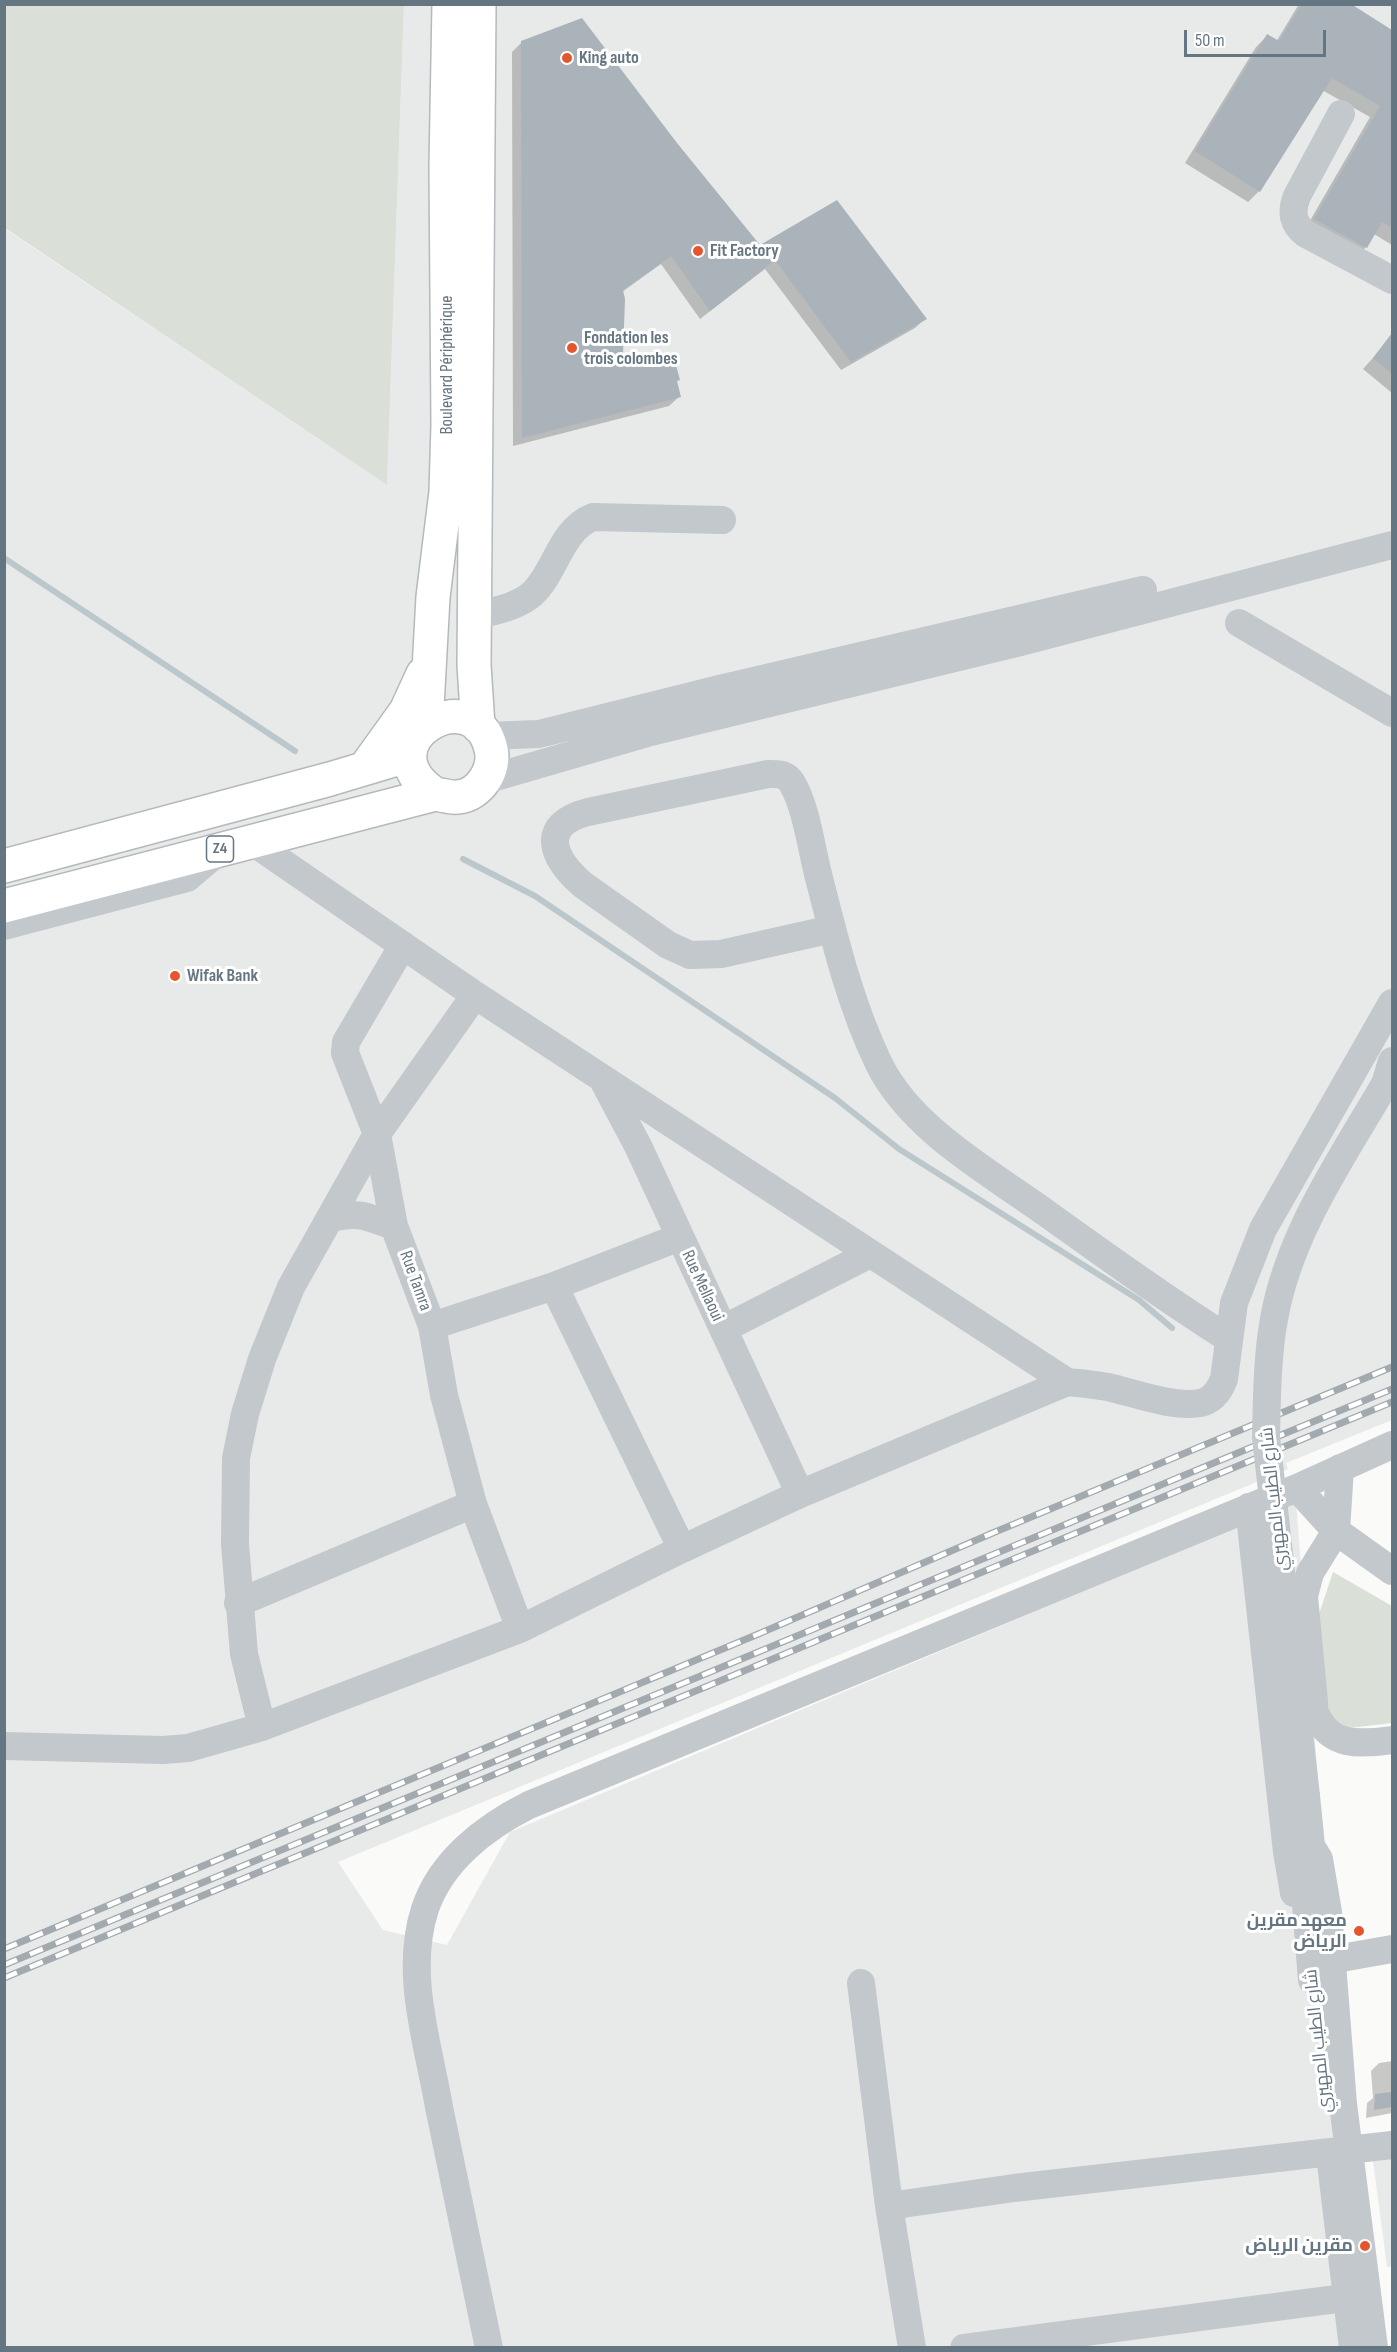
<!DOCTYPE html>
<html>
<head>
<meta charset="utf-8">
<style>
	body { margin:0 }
	#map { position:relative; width:1397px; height:2352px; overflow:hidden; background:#fafaf8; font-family:"Sofia Sans Condensed",sans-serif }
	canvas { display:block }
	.frame { position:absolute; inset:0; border:6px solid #657683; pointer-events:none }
	.scale { position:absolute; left:1184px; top:30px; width:142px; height:27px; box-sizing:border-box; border:3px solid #657683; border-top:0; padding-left:8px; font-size:18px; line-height:21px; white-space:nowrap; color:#657683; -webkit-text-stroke:4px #fff; paint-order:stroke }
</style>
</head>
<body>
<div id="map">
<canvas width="1397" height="2352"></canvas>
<div class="frame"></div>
<div class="scale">50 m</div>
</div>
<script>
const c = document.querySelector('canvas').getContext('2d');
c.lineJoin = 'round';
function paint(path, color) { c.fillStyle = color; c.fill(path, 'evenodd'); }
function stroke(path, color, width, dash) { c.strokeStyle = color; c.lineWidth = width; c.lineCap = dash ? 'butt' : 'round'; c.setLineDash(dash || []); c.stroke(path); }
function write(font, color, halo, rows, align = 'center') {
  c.font = font + ' "Sofia Sans Condensed",Cairo,sans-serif'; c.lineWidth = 6; c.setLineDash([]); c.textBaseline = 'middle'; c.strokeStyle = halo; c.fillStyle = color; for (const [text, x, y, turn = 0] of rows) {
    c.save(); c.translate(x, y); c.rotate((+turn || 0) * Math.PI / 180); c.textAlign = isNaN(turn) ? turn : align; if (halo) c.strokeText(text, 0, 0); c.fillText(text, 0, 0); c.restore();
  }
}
paint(new Path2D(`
	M404,5H1392V1420L1286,1463L1288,1469L338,1862L383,1930L447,1945L510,1832L1296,1502L1363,2347H5L4,228L387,485Z
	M1392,2158V2266L1387,2267L1373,2161Z`), '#e8e9e9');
paint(new Path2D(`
	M4,5H404L387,485L5,228Z
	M1333,1572L1392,1606V1723L1332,1730L1316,1623Z`), '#dadfd7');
paint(new Path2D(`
	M1299,4H1347L1392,32V245L1374,234L1366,247L1355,258L1304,231L1370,117L1322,90L1259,191L1248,202L1185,163L1256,47L1267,36L1276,42Z
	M522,42L676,144L760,247L925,319L915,328L841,370L765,269L700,319L661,264L622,292L621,355L678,380L675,383L679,397L669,406L513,446L512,52Z
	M1388,341L1392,344V393L1363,369Z
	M1392,2061V2113L1366,2118L1367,2103L1373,2098L1371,2071L1379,2063Z`), '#0003');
stroke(new Path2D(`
	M4,558L295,751
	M463,859L535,896L835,1098L899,1149L1139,1300L1172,1328`), '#bbc7cb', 6);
paint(new Path2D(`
	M1302,4H1351L1392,30V228L1382,222L1367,248L1314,219L1380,106L1332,78L1260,192L1195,151L1267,34L1279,41Z
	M582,18L677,143L760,245L837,200L927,319L851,362L775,260L710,311L671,256L623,290L625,299L623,354L670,353L674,358L680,380L677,381L681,397L522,438L521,41Z
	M1392,333V374L1373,358Z
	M1392,2092V2107L1374,2110L1375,2094Z`), '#aab3b9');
const highway = new Path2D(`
	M426,725L433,597L446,492L448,425L446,167L449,4
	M478,726L474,665L479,4
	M365,768L406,711L423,674
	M4,866L330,779L410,755
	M4,906L435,794C443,795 451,798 458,797C480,795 496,769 491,749C474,675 360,744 435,794`);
stroke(highway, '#b4b9bd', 36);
stroke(new Path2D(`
	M1341,114L1297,196C1291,211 1292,224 1306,234L1392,280
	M475,616C492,611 518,607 532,594C556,572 560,530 593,517L722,520
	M1239,623L1392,713
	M487,736L539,734L719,689L1143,590
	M485,780L647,733L1021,642L1392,545
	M251,841L475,995L1067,1382
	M4,926L187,878L220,850
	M832,929L721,954L690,955L668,945L583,885C553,859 537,825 588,812L768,774C778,774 786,773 792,783C806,807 811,846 818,874C834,937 850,1004 879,1064C911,1129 989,1172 1046,1213C1106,1256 1166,1299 1229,1339
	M403,945L346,1042L345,1053L377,1134L394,1226L432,1326L444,1395L473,1504L520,1629
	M603,1080L638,1146L800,1494
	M1385,1084L1392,1061
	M331,1218C360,1211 367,1217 394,1226
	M554,1286L682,1549
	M432,1326L554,1286L680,1237
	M723,1329L870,1254
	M1340,1468L1336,1531L1310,1573L1304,1596L1315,1712C1329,1748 1360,1744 1392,1740
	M1297,1488L1336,1531L1392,1571
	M1249,1507L1287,1852L1294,1893
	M238,1603L473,1504
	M262,1727L244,1654L235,1544L236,1458L245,1414L262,1359L291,1287L377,1134L475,995
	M4,1746L163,1750L188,1748L262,1727L520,1629L682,1549L800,1494L1067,1382C1081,1383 1095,1385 1108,1387C1134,1393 1179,1410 1204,1402C1215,1398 1220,1389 1224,1379L1234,1303L1263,1229L1392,1003
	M1306,1796L1311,1846L1319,1859L1328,1912L1343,2104L1374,2348
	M1303,1867L1312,1980
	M1330,1960L1392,1949
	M861,1983L889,2206L912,2348
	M1331,2163L1353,2348
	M889,2206L1014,2188L1392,2145
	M489,2348C472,2267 455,2187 439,2107C428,2043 404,1973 425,1909C441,1861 485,1827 529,1805L1297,1488L1392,1445
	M964,2348L1367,2295`), '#c3c8cc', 28);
stroke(highway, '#fff', 33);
const rail = new Path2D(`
	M4,1949L756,1635L995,1532L1392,1367
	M4,1965L1392,1389
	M4,1978L1392,1402`);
stroke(rail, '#a2aab0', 7);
stroke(rail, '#fff', 4.5, [14]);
stroke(new Path2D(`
	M1306,1796L1266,1437C1267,1398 1267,1358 1274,1319C1289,1233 1342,1158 1385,1084`), '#c3c8cc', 28);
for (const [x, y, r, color] of [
	[567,58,6,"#e4572e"],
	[698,251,6,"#e4572e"],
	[572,348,6,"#e4572e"],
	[175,976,6,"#e4572e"],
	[1359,1931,6,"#e4572e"],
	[1365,2246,6,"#e4572e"]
]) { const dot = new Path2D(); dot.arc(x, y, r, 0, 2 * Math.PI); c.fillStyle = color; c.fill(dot); stroke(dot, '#fff', 2); }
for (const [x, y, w] of [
	[220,849,27]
]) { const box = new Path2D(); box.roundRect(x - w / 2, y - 13, w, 26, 4.5); c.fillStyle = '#fff'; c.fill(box); stroke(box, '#657683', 1.5); }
write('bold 16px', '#657683', null, [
	["Z4",220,849]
]);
write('bold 18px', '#657683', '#fff', [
	["King auto",579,58],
	["Fit Factory",710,251],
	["Fondation les",584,338],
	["trois colombes",584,359],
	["Wifak Bank",187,976],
	["معهد مقرين",1347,1921,"right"],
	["الرياض",1347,1942,"right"],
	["مقرين الرياض",1353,2246,"right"]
], 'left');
write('18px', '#657683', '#fff', [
	["Boulevard Périphérique",447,365,-90],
	["Rue Tamra",415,1281,70],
	["Rue Mellaoui",702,1286,65],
	["شارع الطيب المهيري",1275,1499,-96],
	["شارع الطيب المهيري",1319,2041,-96]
]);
</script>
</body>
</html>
